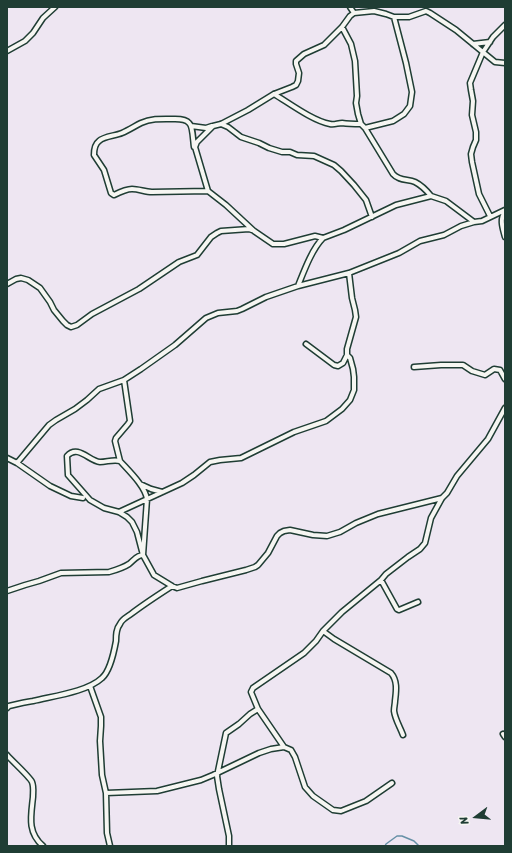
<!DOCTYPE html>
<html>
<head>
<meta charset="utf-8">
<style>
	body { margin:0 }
	#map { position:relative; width:512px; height:853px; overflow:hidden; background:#eee6f2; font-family:Sriracha,sans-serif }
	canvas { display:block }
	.frame { position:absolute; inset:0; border:8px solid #1f3d34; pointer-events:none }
	.north { position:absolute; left:456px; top:797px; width:40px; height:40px; -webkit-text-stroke:3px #f6f6f2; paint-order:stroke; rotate:254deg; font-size:11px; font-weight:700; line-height:16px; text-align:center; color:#1f3d34 }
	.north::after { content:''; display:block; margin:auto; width:14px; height:18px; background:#1f3d34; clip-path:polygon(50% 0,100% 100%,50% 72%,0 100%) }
</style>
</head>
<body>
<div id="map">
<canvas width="512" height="853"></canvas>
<div class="frame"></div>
<div class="north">N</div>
</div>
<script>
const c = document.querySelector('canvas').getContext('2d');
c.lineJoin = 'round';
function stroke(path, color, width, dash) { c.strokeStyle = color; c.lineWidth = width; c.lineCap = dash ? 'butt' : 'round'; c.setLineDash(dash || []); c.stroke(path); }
stroke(new Path2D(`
	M385,846L386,844L397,836H402L414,841L419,846`), '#6690a6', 1.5);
const street = new Path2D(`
	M350,7L354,13
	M342,27L351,44L355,61L357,96L356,103L358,114L361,124
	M473,44L490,42
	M7,51L25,41L33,33L43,18L55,7
	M505,63L495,62L456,30L430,13L426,11L409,17H394L386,14L374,11L354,13L350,16L342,27L324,45L304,54L296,61V64L299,73L298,81L296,85L292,87L274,94L248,110L221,124L213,126L197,142L195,147L208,191L226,205L254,231L273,244H284L315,236L323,238L344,230L396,205L431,196L446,201L474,222L482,221L505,210
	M274,94C289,103 313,121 330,124C334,125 338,123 342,123C349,124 354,124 361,124L365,128L393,174C399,181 408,179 415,182C421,185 427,191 431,196
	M221,124L228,127L241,137L259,143L269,148L282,152H290L297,155L314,156L334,165L341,171L354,185L366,200L372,217
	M191,126L206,128L212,126
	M365,128L393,121L404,114L410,106L412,92L406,63L394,17
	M194,147C193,141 193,126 189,123C186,119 179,119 175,119C163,119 152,118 141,123C135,126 129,130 122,133C115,136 104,136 99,141C95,144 94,150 94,155L104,170L111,193L114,195C120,192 126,189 132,189C139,189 145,192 152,192L208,191
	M505,212C499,219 503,229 505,237
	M490,216L479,194L472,162L471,154L473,147L476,140V132L472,115L473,101L471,90L470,83L483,52L493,37L505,25
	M7,284L16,279L21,278L28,280L40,288L50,302L54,310L63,321L67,325L71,327L77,325L92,314L139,289L179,262L197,255L211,237L217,233L221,231L249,229L252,230
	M298,286L349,273L399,253L420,241L444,235L461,226L474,222
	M306,344L334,365L338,366L343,363L347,355V349L356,317L355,310L352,298L349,273
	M414,367L441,365H463L472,371L485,375L494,369L500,370L505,379
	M7,458L17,463L50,486L71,496L83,498
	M120,461L115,441L116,438L128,424L130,421L124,380
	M17,463L49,425L56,420L75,409L87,400L99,389L124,380L141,369L175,345L206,318L218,313L237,311L242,309L266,297L298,286C304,271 312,249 323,238
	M140,484L151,489L162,492
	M119,512L182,483L194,475L210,462L220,460L241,458L294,432L326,421L342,409L350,400L354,390V377L353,369L350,358L347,355
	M143,555L147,499C145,486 129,471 120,461C113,459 107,462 100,462C89,461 78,444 67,456L68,475L90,500L104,508L119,512L127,517L132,522L137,532L143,555L154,575L172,586L177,588L202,581L246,570L255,567L258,565L268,553L277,536L280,533L284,531L290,530L313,535L327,536L340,532L356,523L378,514L442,498
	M381,580L397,609L399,610L418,602
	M7,591L25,585L39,581L61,573L109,572C116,570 123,568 129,564C134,560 137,555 143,555
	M323,631L334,639L391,673C398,681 396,692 395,701C395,704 394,707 394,711C395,719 400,727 403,735
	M90,686L101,717V726L100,741L102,775L106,793L107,833L110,846
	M7,708L9,706C17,704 25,702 33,701C53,696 87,692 102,678C110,671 114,652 116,641C116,635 116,629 120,624C122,619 127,617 131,614C144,604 158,595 172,586
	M503,734L505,737
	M7,755C12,761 30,777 32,782C34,787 33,792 33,797C31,816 27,832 43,846
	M392,783L366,801L341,811L333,810L313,796L305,787L295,757L291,750L284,747L258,709L251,692L253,688L304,653L316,641L323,631L342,612L381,580L386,574L408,557L420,549L425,543L431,518L442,498L447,493L457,476L488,439L505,408
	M106,793L157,791L201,780L213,775L259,753L271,749L284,747
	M229,846V836L219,789L217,776L226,733L239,724L250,714L258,709`);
stroke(street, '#1f3d34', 7);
stroke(street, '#f6f6f2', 4);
</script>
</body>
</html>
